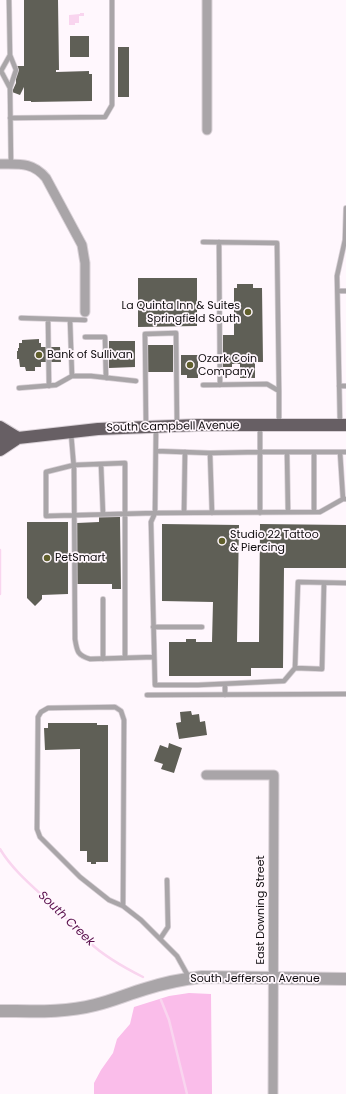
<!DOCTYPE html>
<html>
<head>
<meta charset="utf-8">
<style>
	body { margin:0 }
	canvas { display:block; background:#fff7fd }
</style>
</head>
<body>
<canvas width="346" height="1094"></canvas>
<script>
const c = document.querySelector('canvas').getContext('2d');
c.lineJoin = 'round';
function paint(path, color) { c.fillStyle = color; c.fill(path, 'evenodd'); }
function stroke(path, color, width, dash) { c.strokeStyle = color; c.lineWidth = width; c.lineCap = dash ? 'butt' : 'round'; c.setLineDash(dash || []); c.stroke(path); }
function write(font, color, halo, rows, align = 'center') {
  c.font = font + ' Poppins,sans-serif'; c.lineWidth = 3.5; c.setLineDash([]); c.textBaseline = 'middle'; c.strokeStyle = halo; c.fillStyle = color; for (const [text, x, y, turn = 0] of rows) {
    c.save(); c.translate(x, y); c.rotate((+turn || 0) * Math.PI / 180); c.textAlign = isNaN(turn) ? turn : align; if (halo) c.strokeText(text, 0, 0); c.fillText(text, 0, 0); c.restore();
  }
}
paint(new Path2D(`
	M189,993L211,994L212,1094H94V1083L101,1070L113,1053L117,1039L130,1024L134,1007L169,996Z`), '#fabdea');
paint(new Path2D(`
	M80,13H84V16H79V23H75V25H69V15L80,14Z`), '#f9d5ef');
stroke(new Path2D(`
	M0,550V594
	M0,849C15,874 40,892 61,913C71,922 79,933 89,942C105,957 123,967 143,977
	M161,1000L169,1020L187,1094`), '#f9d5ef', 2.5);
paint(new Path2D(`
	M24,0H58L59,70H56V72L89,71V74H92V101L31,102V101H24V87L20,95L12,92L16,83V66H24Z
	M70,36H89V57H70Z
	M118,47H129V97H118Z
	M138,278H197V326L138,327Z
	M237,284H253V288H262L263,362H255V378H240V364H232V367H223V335H234V288H237Z
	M39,339V343H41V347H60L61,362H41V367H35V371H26L25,367H20L19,359H17V351H18V348H19V343H22V340Z
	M109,341H135V367L109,368Z
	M148,345H173V372H148Z
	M181,355H198V378H187V375H181Z
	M99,517H120L121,589H112V584H77V523L99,522Z
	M27,522H68V594L42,595V599L35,606L27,598Z
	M162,524L239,525L237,642H259L260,524L346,525V568H284L283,668H251V676H169V642H186V639H196V642H212L213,602L162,601Z
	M191,711L192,715L199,714L200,722L205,721L207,735L179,739L176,723L181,722L180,712Z
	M48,723H97V725H108V862H96V864H91V862H87V851H80V749L45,750L44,728H48Z
	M169,743L182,748L174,773L161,769L163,764L154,761L160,745L168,748Z`), '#5f5f56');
const service = new Path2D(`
	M9,0L10,55L1,71L10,88L11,164
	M10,88L16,70L10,55
	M10,118L105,117L112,105V0
	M203,242L277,243L279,391
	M219,242L220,385
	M338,291H346
	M21,318L85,320
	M48,319L49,386
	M70,320L72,376H91L136,381
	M85,337H105L106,378
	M203,385L267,384L279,391V423
	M339,386H346
	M19,388L56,385L72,376
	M340,424L337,276L345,240L346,208
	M146,427L145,334L176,333L177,426
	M156,428L155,513L320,512L343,499H346
	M71,433L74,469L75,639C77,651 77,655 90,659L154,657
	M156,451L210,453L212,513
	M287,452L288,512
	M340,452L343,499
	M210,453L260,452H346
	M101,464L103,514
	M314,512V452
	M184,513L185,452
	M260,513V426
	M103,599V659
	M153,627H202
	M125,658V463L74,465L46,472V516L155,513L151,522L155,685H198L284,681L295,668L298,582L346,583
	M295,668L322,669L324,583
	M225,684V695
	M147,695L346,694
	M123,906L124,720L121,711L115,707L48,708L41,712L38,717L37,829L40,837L80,877L109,900L123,906L141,920L177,956L187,974L188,979
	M160,939L168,927L167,880`);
const minor = new Path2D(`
	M207,130V0
	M0,164C19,164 33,162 46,178L82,245L85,263V312
	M206,775H274L273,1094`);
const tertiary = new Path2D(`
	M0,1011C32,1011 64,1013 95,1005C112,1001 128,994 145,989C164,983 183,979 202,977L346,979`);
const primary = new Path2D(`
	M0,427L18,438L0,450
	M0,440L98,429L198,425H346`);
stroke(service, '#d9d1d7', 6);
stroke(minor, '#d9d1d7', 11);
stroke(tertiary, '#d9d1d7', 14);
stroke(primary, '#d9d1d7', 14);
stroke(service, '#a9a5a8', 4.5);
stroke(minor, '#a9a5a8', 9);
stroke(tertiary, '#a9a5a8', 12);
stroke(primary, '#675f64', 12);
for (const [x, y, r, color] of [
	[248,312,4,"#605f2c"],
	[39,355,4,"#605f2c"],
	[190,365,4,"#605f2c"],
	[222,541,4,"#605f2c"],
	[47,558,4,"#605f2c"]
]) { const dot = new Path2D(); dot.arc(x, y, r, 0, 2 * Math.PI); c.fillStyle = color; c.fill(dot); stroke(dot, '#fff7fd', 1.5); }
write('11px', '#0f0c0e', '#fff7fd', [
	["La Quinta Inn & Suites",240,306,"right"],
	["Springfield South",240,319,"right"],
	["Bank of Sullivan",47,355],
	["Ozark Coin",198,359],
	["Company",198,372],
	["Studio 22 Tattoo",230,535],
	["& Piercing",230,548],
	["PetSmart",55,558]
], 'left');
write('11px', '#0f0c0e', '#fff7fd', [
	["South Campbell Avenue",173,427,-1],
	["East Downing Street",261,910,-90],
	["South Jefferson Avenue",255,979]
]);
write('italic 12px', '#5a104d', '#fff7fd', [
	["South Creek",66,919,44]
]);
</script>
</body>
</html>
